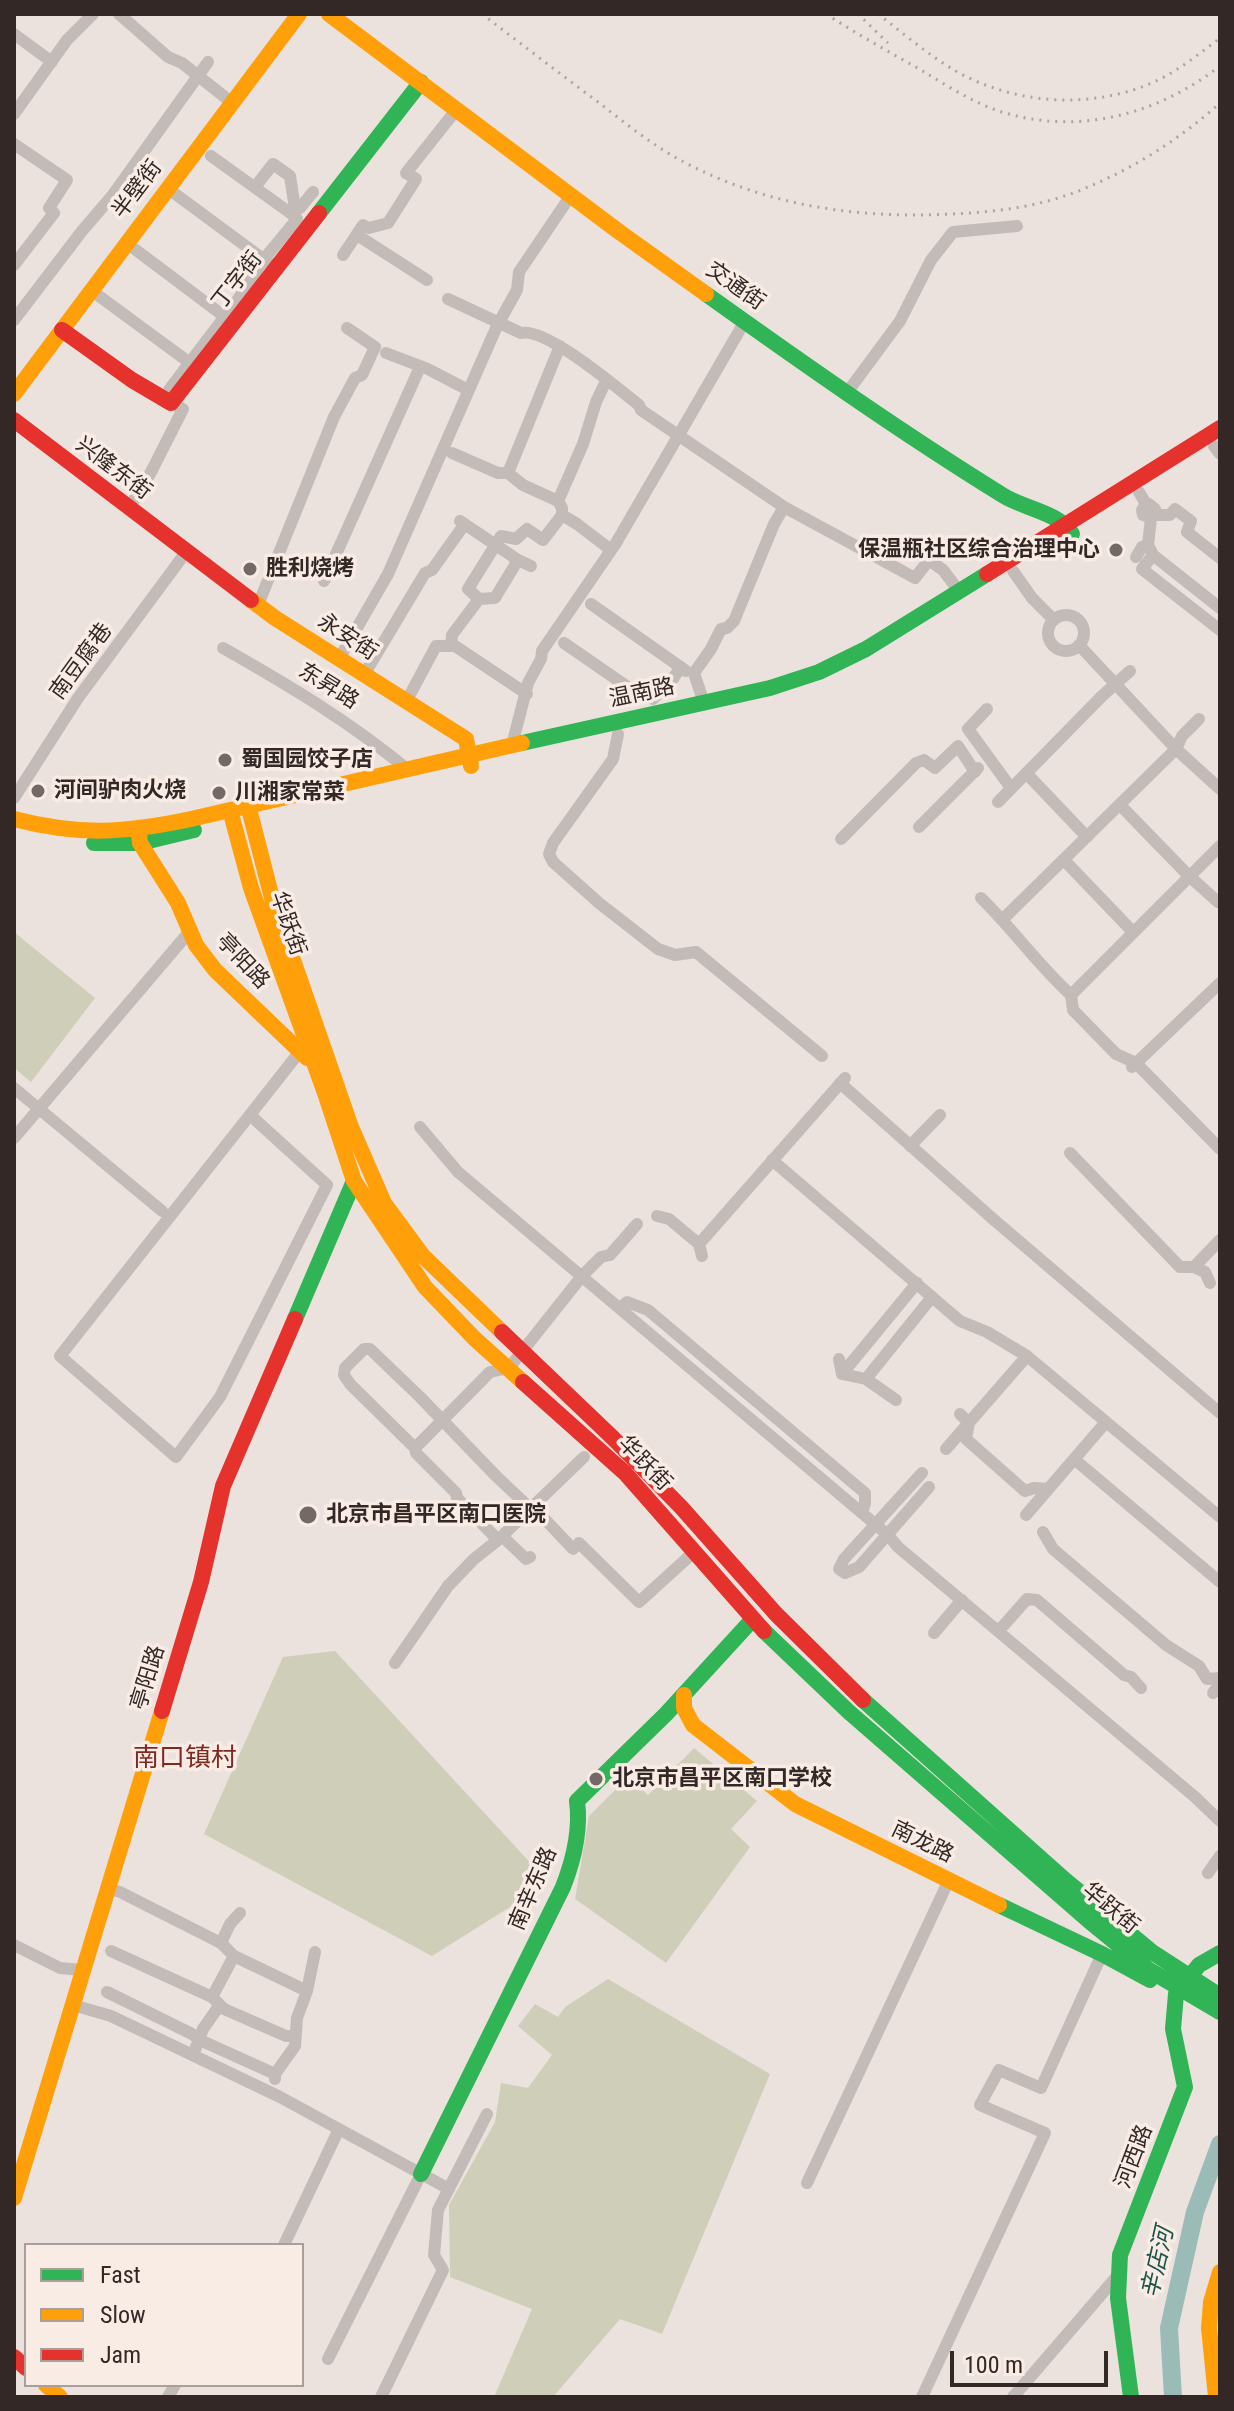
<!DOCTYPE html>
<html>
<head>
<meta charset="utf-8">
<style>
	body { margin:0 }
	#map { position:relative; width:1234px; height:2411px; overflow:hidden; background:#ebe2de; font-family:"Roboto Condensed",sans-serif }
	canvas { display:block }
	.frame { position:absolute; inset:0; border:16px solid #332826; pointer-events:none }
	.legend { position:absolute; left:24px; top:2243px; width:280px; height:144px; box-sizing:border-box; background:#f8ece5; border:2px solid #a99e99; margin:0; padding:10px 14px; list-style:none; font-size:24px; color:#332826 }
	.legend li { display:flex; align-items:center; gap:16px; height:40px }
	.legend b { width:40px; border:2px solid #a99e99 }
	.scale { position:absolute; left:950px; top:2351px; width:158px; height:36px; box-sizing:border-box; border:4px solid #332826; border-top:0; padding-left:10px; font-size:24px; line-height:28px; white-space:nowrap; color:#332826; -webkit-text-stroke:6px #f8ece5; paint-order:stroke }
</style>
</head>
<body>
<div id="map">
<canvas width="1234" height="2411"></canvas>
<div class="frame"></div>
<ul class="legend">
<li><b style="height:10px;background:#30b455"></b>Fast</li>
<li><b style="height:10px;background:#ff9f0a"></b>Slow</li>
<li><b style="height:10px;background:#e5322d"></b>Jam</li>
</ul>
<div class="scale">100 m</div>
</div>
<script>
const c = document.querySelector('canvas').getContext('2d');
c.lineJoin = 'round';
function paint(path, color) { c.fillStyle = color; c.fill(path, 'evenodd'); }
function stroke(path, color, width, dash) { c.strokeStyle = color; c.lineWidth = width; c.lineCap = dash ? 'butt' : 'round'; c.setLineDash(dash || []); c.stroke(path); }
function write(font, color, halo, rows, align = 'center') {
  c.font = font + ' "Roboto Condensed","Noto Sans SC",sans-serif'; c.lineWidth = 7; c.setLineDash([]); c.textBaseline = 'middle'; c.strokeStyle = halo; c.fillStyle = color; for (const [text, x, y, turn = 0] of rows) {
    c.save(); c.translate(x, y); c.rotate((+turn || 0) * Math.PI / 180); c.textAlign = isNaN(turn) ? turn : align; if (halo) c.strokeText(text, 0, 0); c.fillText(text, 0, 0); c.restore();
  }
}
paint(new Path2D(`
	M14,932L95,998L31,1082L14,1068Z
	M335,1651L537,1870L526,1897L432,1956L204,1834L283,1657Z
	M694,1748L757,1801L731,1829L750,1847L666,1963L575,1899L589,1816L628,1777L648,1795Z
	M608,1979L770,2074L662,2334L620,2319L553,2397H494L532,2309L450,2277L449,2205L495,2122L501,2083L528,2088L552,2055L518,2026L535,2004L558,2017L565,2007Z`), '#cfceb9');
stroke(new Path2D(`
	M1173,2397L1169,2328L1195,2212L1220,2144`), '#9bbcb6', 18);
stroke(new Path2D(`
	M119,14L168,57L182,63L231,102
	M14,34L52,62
	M14,114L67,40L93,14
	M14,144L67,180L49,208L54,213L14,265
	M211,156L293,215
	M174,193L270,264
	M295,209L300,208L313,192
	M357,235L427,280
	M132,247L225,317
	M343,255L363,225L369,228L388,223L416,179L406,173L457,109
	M99,296L190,363
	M448,299L521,333C546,327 617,388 639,405L641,410L784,507L915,578L929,560L943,570L959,591
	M14,320L82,231L112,196L208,62
	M386,353L428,369L468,390
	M169,390L239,298L264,259L297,219L293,215L295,209L290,176L273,164L255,187
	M846,394L900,321L931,260L953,232L1017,226
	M1214,446L1220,454
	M452,453L498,473H508L523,485L558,501L562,508V515L577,524L611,550
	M508,473L560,346
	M1139,492L1146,504H1149L1155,509V515L1151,518L1143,515L1142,510L1146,504
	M558,501L583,444L596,402L606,381
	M129,508L150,474L183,409L171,403
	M1155,515H1170L1175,509L1191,521L1187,532L1220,558
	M1151,518L1148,545L1153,555L1220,608
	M460,521L518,560L531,566
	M1153,555L1142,569L1220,630
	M1136,557L1142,547L1148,545
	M1013,571L1032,598L1054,620
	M324,581L420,367
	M479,599L468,589L501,536L516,539L527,529L543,540L562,515
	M591,604L686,671
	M258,605L334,417L355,378L362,375L375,347L347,328
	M1048 633a18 18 0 1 1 36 0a18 18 0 1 1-36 0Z
	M564,643L632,690L653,699L670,683L681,667
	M1079,645L1176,749L1220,789
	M451,646L452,635L479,599L495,598L518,560
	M223,648C290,686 347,720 407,769
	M339,659L388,574L497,326L517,290L519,272L571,195
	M364,675L425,573L432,570L464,525
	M406,702L436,646H455L527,694
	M704,703L694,673L711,649L721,629L727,628L734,621L774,524L784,507
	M987,709L968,729L1011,788
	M618,734L613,759L553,843L549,854L553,862L599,903L658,949L675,955L696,952L822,1056
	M512,745L528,683L541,659L542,651L616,543L745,321
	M1026,773L1087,837
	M14,798L78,698L186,552
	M998,802L1102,696L1130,671
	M1120,805L1189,876L1218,902
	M919,827L978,768
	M841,839L916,763L924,760L935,768L958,746L975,772
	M1064,860L1133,932
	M981,898C1013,929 1038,965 1071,995L1073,1010L1116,1054L1136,1063L1220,1149
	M1003,919L1176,749L1182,736L1199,719
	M1071,995L1220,846
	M1132,1067L1220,983
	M840,1083L993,1219L1220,1413
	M14,1088L162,1211
	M250,1115L327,1185L220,1397L176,1457L60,1356L301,1050
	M420,1127L458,1172L888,1535L898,1547L1195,1797L1220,1821
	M14,1138L190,931
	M910,1146L940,1115
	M1070,1153L1180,1267H1194L1205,1272L1210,1283
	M772,1160L960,1321L987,1332L1027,1356L1220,1517
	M657,1216L669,1219L699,1244L702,1256
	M699,1244L845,1078
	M1194,1267L1220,1240
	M620,1308L627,1302L648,1310L865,1493V1503L862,1513
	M839,1359L842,1374L866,1379L896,1400
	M842,1374L917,1283
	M866,1379L932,1297
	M960,1414L969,1423L966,1439L1025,1491L1034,1488L1048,1489
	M415,1448L490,1372L509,1368L582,1276L601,1257L610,1255L637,1224
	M946,1449L1027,1356
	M1074,1459L1220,1582
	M922,1473L844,1559L839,1569L845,1573L859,1567L929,1487
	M1026,1515L1106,1422
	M1043,1532L1053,1549L1166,1645L1199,1666L1207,1679L1220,1678
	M502,1536L526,1559L530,1557
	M498,1540L457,1498L456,1493L416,1453L415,1448L350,1384L344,1375L345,1368L364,1349H370L420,1397L496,1476L530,1508L539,1513L573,1549
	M579,1543L639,1602L694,1552
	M998,1630L1004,1625L1027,1599L1037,1600L1124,1675L1131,1677L1141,1688
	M934,1633L962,1600
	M395,1663L448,1586L474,1559L498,1540L584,1457
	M1213,1693L1220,1684
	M1208,1873L1220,1856
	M108,1889L120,1892L221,1943L234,1956L307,1991
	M221,1943L230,1924L240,1913
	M14,1945L60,1968L83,1970
	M111,1951L212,1997L224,2009L286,2036H295
	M107,1992L192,2034L202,2041L275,2074
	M212,1997L234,1956
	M73,2005L111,2016L280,2097L449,2189
	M193,2055L203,2029L219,2006
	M275,2079V2074L295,2046L297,2018L307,1991L315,1952
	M807,2183L949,1880
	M284,2245L339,2129
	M328,2359L421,2174
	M168,2397L175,2385
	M381,2397L443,2270L434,2255L438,2210L487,2114
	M922,2397L1045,2133L980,2105L999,2070L1041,2088L1102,1954
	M1013,2397L1119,2274`), '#c3bbb8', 12);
stroke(new Path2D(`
	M319,213L421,82
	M706,294C804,364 902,433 1004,496C1025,509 1059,512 1072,534
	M522,743L770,688L819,672L866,649L987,574
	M94,843H140L194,830
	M295,1319L354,1181
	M764,1631L849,1712L1088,1920L1149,1970L1220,2012
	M863,1700L1065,1880L1152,1952L1220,1996
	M999,1905L1102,1954L1150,1980
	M421,2174L563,1887C574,1859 581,1831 577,1801L666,1714L753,1619
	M1131,2397L1118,2298L1120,2255L1185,2087L1173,2029L1176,1994L1199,1965L1220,1953`), '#30b455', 16);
stroke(new Path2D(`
	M329,14L618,231L706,294
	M14,394L299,14
	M251,600L275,618L466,739L471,766
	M248,805L273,902L351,1127L384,1203L423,1256L502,1332
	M230,810L251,888L325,1093L354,1181L425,1287L475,1339L523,1382
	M14,819C80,836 125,833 191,819L522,743
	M139,834L140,843L178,903L196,945L215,970L307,1058
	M684,1695V1708L693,1725L795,1804L999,1905
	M14,2198L162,1711
	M46,2385L60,2397
	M1216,2397L1209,2328L1211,2302L1220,2272`), '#ff9f0a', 16);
stroke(new Path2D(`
	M62,330L132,380L171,403L319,213
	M14,420L251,600
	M987,574L1220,428
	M502,1332L613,1438L681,1507L776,1614L863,1700
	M523,1382L625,1473L764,1631
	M162,1711L201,1582L223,1486L295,1319
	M14,2357L26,2368`), '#e5322d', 16);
stroke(new Path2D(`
	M482,14C520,43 559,73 598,102C625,123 652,145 682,161C766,206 858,219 952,214C998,212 1045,206 1088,187C1136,167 1181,138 1220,103
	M826,14C857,34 889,52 921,70C946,85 973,103 1002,112C1079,136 1158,114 1220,66
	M858,14L888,43
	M878,14C907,36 936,62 969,78C1026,105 1095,108 1154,82C1178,71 1199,54 1220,38`), '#aba4a2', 3, [2, 6]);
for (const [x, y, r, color] of [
	[1116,550,8,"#736966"],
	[250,569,8,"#736966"],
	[225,760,8,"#736966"],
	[38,791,8,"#736966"],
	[219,793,8,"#736966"],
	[308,1515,10,"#736966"],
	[596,1779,8,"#736966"]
]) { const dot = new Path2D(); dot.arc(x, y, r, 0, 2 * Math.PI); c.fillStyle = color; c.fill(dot); stroke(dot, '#f8ece5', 3); }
write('22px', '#332826', '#f8ece5', [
	["半壁街",138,190,-53],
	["丁字街",238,281,-52],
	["交通街",735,287,35],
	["兴隆东街",113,469,37],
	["永安街",347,638,33],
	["南豆腐巷",82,662,-54],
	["东昇路",328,687,32],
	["温南路",642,694,-12],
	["华跃街",287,924,71],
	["亭阳路",242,962,47],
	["华跃街",644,1464,46],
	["亭阳路",149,1678,-73],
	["南龙路",922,1843,26],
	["南辛东路",534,1889,-67],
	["华跃街",1110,1909,40],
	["河西路",1135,2157,-69]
]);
write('bold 22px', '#332826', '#f8ece5', [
	["保温瓶社区综合治理中心",1100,550,"right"],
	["胜利烧烤",266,569],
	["蜀国园饺子店",241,760],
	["河间驴肉火烧",54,791],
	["川湘家常菜",235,793],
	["北京市昌平区南口医院",326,1515],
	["北京市昌平区南口学校",612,1779]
], 'left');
write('italic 24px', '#1e534d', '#f8ece5', [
	["辛店河",1159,2263,-77]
]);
write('26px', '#7f2923', '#f8ece5', [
	["南口镇村",185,1759]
]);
</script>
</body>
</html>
